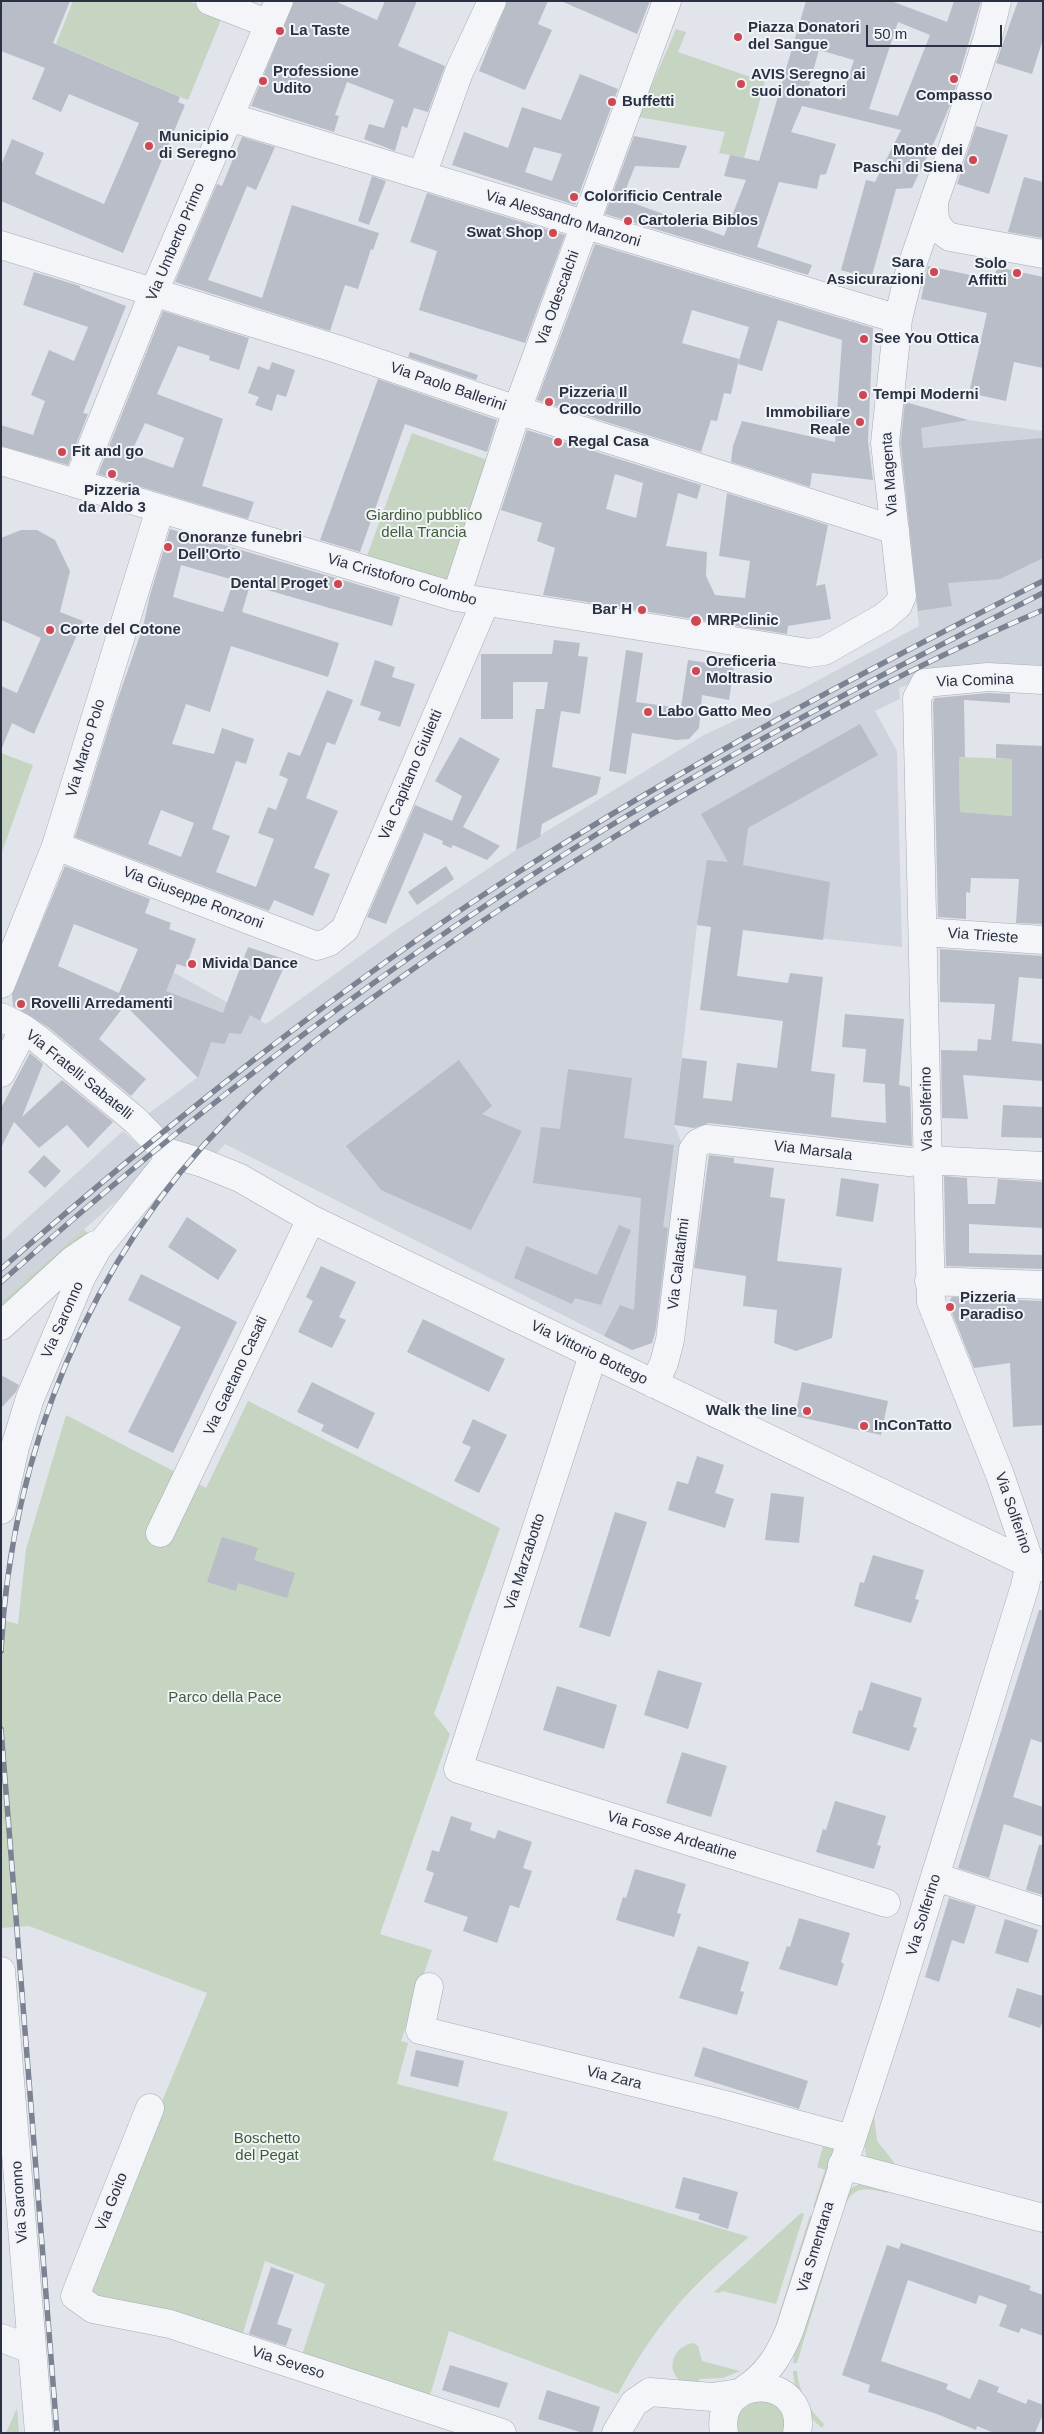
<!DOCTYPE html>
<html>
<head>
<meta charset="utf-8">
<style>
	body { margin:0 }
	#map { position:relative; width:1044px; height:2434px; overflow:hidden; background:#e1e4ea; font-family:Helvetica,sans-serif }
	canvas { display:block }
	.frame { position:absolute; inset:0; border:2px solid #293142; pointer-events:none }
	.scale { position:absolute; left:866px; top:25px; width:136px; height:22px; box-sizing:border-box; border:2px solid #293142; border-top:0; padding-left:6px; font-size:15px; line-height:18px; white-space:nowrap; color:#293142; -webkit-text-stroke:4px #f1f3f7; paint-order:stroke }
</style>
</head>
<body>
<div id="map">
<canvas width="1044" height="2434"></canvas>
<div class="frame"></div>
<div class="scale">50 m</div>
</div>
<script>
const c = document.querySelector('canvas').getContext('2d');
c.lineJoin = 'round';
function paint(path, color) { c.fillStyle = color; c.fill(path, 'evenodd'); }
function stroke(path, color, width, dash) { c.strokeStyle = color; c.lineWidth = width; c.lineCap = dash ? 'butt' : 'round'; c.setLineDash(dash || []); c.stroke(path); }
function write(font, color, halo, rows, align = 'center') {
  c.font = font + ' Helvetica,sans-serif'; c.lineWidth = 4; c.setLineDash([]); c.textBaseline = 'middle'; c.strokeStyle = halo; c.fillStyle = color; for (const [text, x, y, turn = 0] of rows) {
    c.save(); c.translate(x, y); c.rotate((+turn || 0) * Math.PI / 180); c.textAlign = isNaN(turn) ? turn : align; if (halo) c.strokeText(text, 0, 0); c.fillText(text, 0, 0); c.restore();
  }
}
paint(new Path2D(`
	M902,401L968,420L1043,431V665L964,664L899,688L900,699L875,711L897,751L902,947L697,925L674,1125L684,1148L663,1305L652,1343L632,1350L225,1144L212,1158L175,1145L160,1126L144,1117L198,1077L117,997L137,952L266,1024L396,930L516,850L704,735L800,690L919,626L902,483L898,437Z
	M123,1131L145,1151L153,1169L1,1302V1242Z`), '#cfd3dc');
paint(new Path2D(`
	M73,1H189L223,15L188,100L56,44Z
	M676,29L686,32L678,52L765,82L744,158L719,153L725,132L638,117Z
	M412,433L493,462L447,588L364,564Z
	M1,753L33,765L1,855Z
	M959,757L1012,759V816L960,812Z
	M84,1229L91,1237L1,1318V1302Z
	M248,1401L500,1528L434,1714L450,1734L380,1934L432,1950L401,2041L408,2043L397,2084L508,2112L493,2160L749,2237C689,2287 655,2325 618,2394L449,2331L429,2399L302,2355L325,2284L265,2261L242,2336L92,2294L88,2280L207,1993L29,1926L1,1928V1620L18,1624L26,1549L66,1415L206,1488Z
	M874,2114L877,2141L893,2161L895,2167C888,2166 878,2165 872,2162C857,2153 870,2126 874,2114Z
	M825,2140L834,2147L835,2151L817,2209L813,2207L825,2170L817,2167Z
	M863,2182L889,2188L888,2193C859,2186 851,2187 841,2216L837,2215L847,2190Z
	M801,2213L804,2214L776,2304L722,2291L720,2293L714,2292Z
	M810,2215L815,2217L778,2336L772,2337Z
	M834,2223L839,2224L797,2363H793L795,2348Z
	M694,2343L698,2346L702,2361L740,2371L723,2378L699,2379L698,2389C691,2386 682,2384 677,2378C666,2364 677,2344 694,2343Z
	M793,2371H797C799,2392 809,2410 824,2424L822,2428C805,2414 794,2393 793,2371Z
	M765,2400C782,2409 786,2414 784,2433H738C733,2412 746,2403 765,2400Z
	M17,2408L19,2433H6Z`), '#c6d4c2');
paint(new Path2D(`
	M1,1H70L53,43L180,97L178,102L185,105L123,253L1,201V165L12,139L44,153L35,174L104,204L139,123L69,94L61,112L32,99L45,68L1,51Z
	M294,1H335L377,20L385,1H417L398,46L445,66L428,112L414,108L407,128L402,126L395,151L364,139L369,124L384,128L394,100L347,82L335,115L339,116L334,132L251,106Z
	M507,1H548L538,24L552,30L525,90L479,71Z
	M561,1H650L637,34Z
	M806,1H891L947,22L954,1H981L951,103L936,138L912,188L896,189L871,279L841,270L866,180L875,182L901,130L802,106L791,132L836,144L826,174L820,175L817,189L779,182L757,247L812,265L808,275L605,214L634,136L687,146L679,168L635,166L622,199L724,236L746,180L724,176L730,155L759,161ZM898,22L930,35L898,116L869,109ZM819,50L854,60L841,100L808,89Z
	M1018,1H1043V39L1032,74L996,63Z
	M580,74L618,89L575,205L452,165L464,132L508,148L522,107L561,120ZM534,147L562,154L552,181L525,172Z
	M976,126L1008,135L989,194L957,184Z
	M242,137L275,147L256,190L247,186L208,280L262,298L292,205L379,233L373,250L371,249L358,289L345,285L330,331L175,282L217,184L222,186Z
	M372,176L386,181L369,225L358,221Z
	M1024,177L1043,182L1042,238L1008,232Z
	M427,193L565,235L525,343L419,310L437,251L410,242Z
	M595,244L873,328L868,441L873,480L812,473L810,487L731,462L733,446L742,421L835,442L842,340L778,320L762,371L738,364L749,327L692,310L682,343L739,359L731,394L724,393L717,421L711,420L701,452L537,400Z
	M928,266L994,280L997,267L1043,277V368L1014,362L1006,401L969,393L987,313L921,299Z
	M34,272L80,286V288L126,306L83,413L88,414L68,465L1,446V425L33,435L45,401L31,395L49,350L74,361L88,327L23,305Z
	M163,311L249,338L239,370L209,360L210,356L178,346L157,394L223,419L202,486L254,502L248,519L98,474ZM145,423L184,438L173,468L131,453Z
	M410,352L478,375L476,380L408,357Z
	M272,362L295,370L286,397L277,394L272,411L255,405L259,397L248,393L258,366L269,370Z
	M378,379L497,420L487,452L405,424L360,552L320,540Z
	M905,402L968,420L921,428L923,448L1043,438V558L1000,579L948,583L952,606L918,611L901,443Z
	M527,430L701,485L697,499L678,493L666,546L707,552L706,576L715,595L745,598L750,561L719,556L727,493L828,525L816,586L825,584L831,619L788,626L787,634L543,595L555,548L537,541L542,523L501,510ZM615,474L643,483L636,518L606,509Z
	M170,529L400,597L392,626L250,585L242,612L339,643L328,677L231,646L210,712L186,704L172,744L214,754L222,728L254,739L246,764L236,761L212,829L230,836L216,872L256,887L274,839L258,833L268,807L276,810L288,779L279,775L288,752L300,756L327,690L353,700L335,745L327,742L306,798L338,811L314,868L330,874L313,916L274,900L269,911L75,837L116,704L143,627L150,595ZM181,565L234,580L223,612L173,597ZM161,810L194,823L181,857L148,844Z
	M21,530H37L55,540L70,571L60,612L83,621L34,734L12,723L2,748L1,686L17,693L41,638L1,620V538Z
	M554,640L580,643L578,656L588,657L580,714L561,711L552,767L601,777L597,794L542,824L540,837L516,850L536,709H544L548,682H513V719H481V654H552Z
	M626,650L643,653L636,702L681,708L688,660L734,667L729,700L702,695L699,728L689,739L676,740L632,733L626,774L609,771Z
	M375,660L395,667L392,677L415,684L400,727L378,720L381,712L360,705Z
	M988,693L1010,694V703L964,700L965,757H959L960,812L1012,816V759L996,758V744L1043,746V924L1016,923L1019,879L971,878L970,893L966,892V919L938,917L933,702L935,698Z
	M860,724L878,755L748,828L743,865L830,882L823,940L743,930L737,976L788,983L790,973L823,977L811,1071L835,1074L831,1117L886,1123L885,1084L863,1082L866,1049L842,1047L845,1014L904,1019L899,1085L910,1087L912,1146L709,1123L694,1128L674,1125L682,1058L707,1061L703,1098L732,1101L737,1063L777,1068L783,1021L700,1010L711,927L697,925L707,860L728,862L701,814Z
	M460,737L500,759L463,827L500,846L487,860L453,845L451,848L442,844L443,841L422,832L424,834L386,924L367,917L415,805L452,821L462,796L435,781Z
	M65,866L150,899L145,913L171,923L169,929L196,939L186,967L177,964L166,991L223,1013L248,947L287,960L260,1021L250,1015L241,1034L229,1033L225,1044L211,1042L198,1078L125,1005L99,1039L146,1079L131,1096L48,1027L13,1006L12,994ZM74,924L138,949L119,993L58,966Z
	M446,866L454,879L417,905L408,892Z
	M940,949L1043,956V979L1019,977L1012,1041L1043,1044V1081L963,1075L968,1119L942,1118L941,1050L977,1051L978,1039L991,1040L995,1004L940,1002Z
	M30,1053L43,1064L22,1117L62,1080L113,1122L88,1148L67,1125L39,1148L14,1122L1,1148V1108Z
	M459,1060L492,1106L482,1114L522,1131L471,1230L381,1190L346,1146Z
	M568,1069L632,1078L624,1138L674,1145L663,1227L668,1228L655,1333L652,1343L632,1350L604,1336L620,1305L634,1310L641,1198L533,1183L541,1127L560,1129Z
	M1003,1105L1043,1107V1138L1001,1137Z
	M44,1155L61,1171L45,1188L28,1172Z
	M709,1155L734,1158V1163L774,1168L770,1197L785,1199L777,1261L842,1268L832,1338L796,1351L774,1343L777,1310L743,1306L746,1276L694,1268Z
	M944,1176L967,1178L968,1204H995L998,1179L1043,1182V1228L969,1224V1253L1043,1255V1269L946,1266Z
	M841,1178L879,1184L873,1222L836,1216Z
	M187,1217L237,1250L218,1280L168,1247Z
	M619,1225L631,1230L601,1305L575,1298L572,1304L514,1278L526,1246L597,1275Z
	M321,1266L356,1282L339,1317L346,1320L332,1348L298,1332L313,1301L306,1297Z
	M141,1274L237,1322L173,1453L128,1432L181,1327L128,1300Z
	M952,1297L1043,1301V1425L1013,1427L1010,1363L974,1368L948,1303Z
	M423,1319L505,1359L489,1392L407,1352Z
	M1,1375L19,1385L16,1392L1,1408Z
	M312,1382L375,1413L358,1449L321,1431L324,1425L297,1412Z
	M802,1382L888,1401L881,1435L795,1416Z
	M473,1419L507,1435L479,1493L454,1481L471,1447L462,1443Z
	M697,1456L724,1465L715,1493L734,1499L725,1528L668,1510L677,1481L688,1484Z
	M771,1493L804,1497L799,1543L765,1540Z
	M615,1512L647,1522L610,1637L579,1627Z
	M222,1537L258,1548L254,1560L295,1573L287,1598L238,1583L236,1591L207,1582Z
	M873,1555L924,1570L915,1599L919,1600L911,1623L854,1606L860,1582L864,1583Z
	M1039,1610H1043V1743L1031,1739L1013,1797L1043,1807V1837L1004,1824L989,1878L958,1868Z
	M658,1670L702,1683L688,1729L644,1715Z
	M871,1682L922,1698L913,1727L917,1728L909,1751L852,1733L859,1710L862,1711Z
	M557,1686L617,1705L604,1749L543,1730Z
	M682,1752L727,1766L711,1817L666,1803Z
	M835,1801L886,1816L877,1845L881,1846L874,1869L816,1852L823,1829L826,1830Z
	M451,1816L472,1823L470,1830L495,1839L498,1830L532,1842L523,1868L532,1871L519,1908L510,1905L497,1943L463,1931L468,1917L424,1902L434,1873L426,1870L432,1850L439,1852Z
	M1039,1845H1043V1895L1026,1890Z
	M635,1869L686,1884L677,1913L681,1914L674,1937L616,1920L623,1897L626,1898Z
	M949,1898L976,1906L964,1944L952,1940L939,1982L925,1977Z
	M799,1918L850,1933L841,1962L844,1964L837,1986L779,1969L787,1946L790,1947Z
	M1005,1919L1038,1930L1028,1963L995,1953Z
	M698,1946L749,1962L740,1991L744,1992L737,2015L679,1998Z
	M1017,1988L1043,1996V2020L1040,2028L1008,2017Z
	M703,2047L808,2081L799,2109L694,2076Z
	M416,2050L464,2061L458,2087L410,2076Z
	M683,2177L738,2192L728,2229L698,2219L700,2214L675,2208Z
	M901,2243L1031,2286L1029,2290L1043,2295V2336L1021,2328L1019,2333L999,2326L1007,2305L979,2295L976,2304L908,2280L881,2361L948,2384L946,2389L970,2399L979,2379L999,2387L997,2392L1026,2404L1028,2399L1043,2405V2414L1035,2433H994L977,2426L976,2430L937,2414L868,2392L870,2385L842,2375L887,2245L899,2249Z
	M271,2267L294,2275L277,2324L292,2329L286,2346L249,2334Z
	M450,2365L508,2383L499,2408L442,2390Z
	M547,2390L600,2407L592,2433H583L538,2419Z`), '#b8bdc7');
const minor = new Path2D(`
	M210,1L269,24
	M229,117L898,319
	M422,175L459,72L492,1
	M934,204C934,221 936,228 950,237L1043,254
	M1,245L337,349L517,410L895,530
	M1,461L456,597L809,653L824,651L884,617L898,605L902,596L885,443L898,319L909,274L956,138L988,37L997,1
	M77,484L153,294L279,1
	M456,597L517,410L667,1
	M56,846L317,946L329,942L345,929L485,603
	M923,932L1043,940
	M1,984L56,846L160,509
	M1,1017L24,1029L39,1040L135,1120L166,1152L203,1163L240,1178L311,1219L1038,1568
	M1,1073L24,1029
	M929,1281L1043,1285
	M1,1326L73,1260L95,1245
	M593,1355L458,1769L886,1903
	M654,1384L664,1363L670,1340L693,1150L698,1143L707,1139L909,1162L928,1160L1043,1166
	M1,1510L15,1447L30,1398L81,1278L97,1249L173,1155
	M160,1533L311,1219
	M936,1877L1043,1912
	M1,1971L39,2433
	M429,1987L420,2030L722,2104L851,2139
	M150,2108L75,2296L93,2309L170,2324L502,2433
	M842,2165L1043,2218
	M1,2338L31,2349
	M744,2390C767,2375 780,2355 790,2329L894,2009L1025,1586L1030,1563L1000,1475L931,1302L917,698L925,683L988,677L1043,680
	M616,2433L634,2403L650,2392L712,2397L739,2393
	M724,2433C714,2371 809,2374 797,2433`);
stroke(minor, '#a6abb4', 29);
stroke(minor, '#f4f5f8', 28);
const rail = new Path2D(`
	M1,1269C166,1125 336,989 520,871C689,763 865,671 1043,581
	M1,1282C189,1115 390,961 605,829C747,743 895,668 1043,593
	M1,1651C11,1452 89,1260 230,1117C281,1064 340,1021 399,979C465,932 532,887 601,845C743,758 890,675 1043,610
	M1,1729L57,2433`);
stroke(rail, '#7b8393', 5.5);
stroke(rail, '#f1f3f7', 4, [11]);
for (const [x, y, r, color] of [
	[280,31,5,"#ce4753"],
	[738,37,5,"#ce4753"],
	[954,79,5,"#ce4753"],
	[263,81,5,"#ce4753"],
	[741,84,5,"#ce4753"],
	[612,102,5,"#ce4753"],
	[149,146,5,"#ce4753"],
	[973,160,5,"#ce4753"],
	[574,197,5,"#ce4753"],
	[628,221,5,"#ce4753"],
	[553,233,5,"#ce4753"],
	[934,272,5,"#ce4753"],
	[1017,273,5,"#ce4753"],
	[864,339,5,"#ce4753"],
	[863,395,5,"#ce4753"],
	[549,402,5,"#ce4753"],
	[860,422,5,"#ce4753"],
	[558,442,5,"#ce4753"],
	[62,452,5,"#ce4753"],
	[112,474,5,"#ce4753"],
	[168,547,5,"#ce4753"],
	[338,584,5,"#ce4753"],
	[642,610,5,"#ce4753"],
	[696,621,6,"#ce4753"],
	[50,630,5,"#ce4753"],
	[696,671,5,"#ce4753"],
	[648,712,5,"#ce4753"],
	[192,964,5,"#ce4753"],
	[21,1004,5,"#ce4753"],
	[950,1307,5,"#ce4753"],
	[807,1411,5,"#ce4753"],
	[864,1426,5,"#ce4753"]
]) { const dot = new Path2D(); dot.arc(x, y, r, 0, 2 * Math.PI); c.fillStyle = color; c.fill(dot); stroke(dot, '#f1f3f7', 2); }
write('bold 15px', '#293142', '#f1f3f7', [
	["Piazza Donatori",748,28],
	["del Sangue",748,45],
	["La Taste",290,31],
	["Professione",273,72],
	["Udito",273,89],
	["AVIS Seregno ai",751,75],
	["suoi donatori",751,92],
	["Compasso",954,96,"center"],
	["Buffetti",622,102],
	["Municipio",159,137],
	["di Seregno",159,154],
	["Monte dei",963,151,"right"],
	["Paschi di Siena",963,168,"right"],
	["Colorificio Centrale",584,197],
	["Cartoleria Biblos",638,221],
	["Swat Shop",543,233,"right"],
	["Sara",924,263,"right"],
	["Assicurazioni",924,280,"right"],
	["Solo",1007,264,"right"],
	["Affitti",1007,281,"right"],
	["See You Ottica",874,339],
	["Pizzeria Il",559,393],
	["Coccodrillo",559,410],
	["Tempi Moderni",873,395],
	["Immobiliare",850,413,"right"],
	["Reale",850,430,"right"],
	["Regal Casa",568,442],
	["Fit and go",72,452],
	["Pizzeria",112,491,"center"],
	["da Aldo 3",112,508,"center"],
	["Onoranze funebri",178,538],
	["Dell'Orto",178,555],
	["Dental Proget",328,584,"right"],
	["Bar H",632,610,"right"],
	["MRPclinic",707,621],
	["Corte del Cotone",60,630],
	["Oreficeria",706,662],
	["Moltrasio",706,679],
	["Labo Gatto Meo",658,712],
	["Mivida Dance",202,964],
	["Rovelli Arredamenti",31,1004],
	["Pizzeria",960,1298],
	["Paradiso",960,1315],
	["Walk the line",797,1411,"right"],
	["InConTatto",874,1426]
], 'left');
write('15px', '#293142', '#f1f3f7', [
	["Via Alessandro Manzoni",563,219,17],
	["Via Umberto Primo",176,242,-67],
	["Via Odescalchi",558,298,-70],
	["Via Paolo Ballerini",448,387,19],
	["Via Magenta",890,474,-94],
	["Via Cristoforo Colombo",402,580,16],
	["Via Comina",975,681,-2],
	["Via Marco Polo",86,748,-73],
	["Via Capitano Giulietti",411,775,-67],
	["Via Giuseppe Ronzoni",193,898,21],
	["Via Trieste",983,936,4],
	["Via Fratelli Sabatelli",79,1075,39],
	["Via Solferino",927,1109,-91],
	["Via Marsala",813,1151,7],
	["Via Calatafimi",679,1264,-83],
	["Via Saronno",63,1320,-66],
	["Via Vittorio Bottego",589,1353,26],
	["Via Gaetano Casati",236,1376,-65],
	["Via Solferino",1013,1513,71],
	["Via Marzabotto",525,1562,-72],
	["Via Fosse Ardeatine",672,1836,17],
	["Via Solferino",924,1915,-73],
	["Via Zara",614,2078,14],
	["Via Saronno",20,2202,-94],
	["Via Goito",112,2202,-68],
	["Via Smentana",816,2247,-73],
	["Via Seveso",288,2363,18]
]);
write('15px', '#3c5d37', '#f1f3f7', [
	["Giardino pubblico",424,516],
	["della Trancia",424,533],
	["Parco della Pace",225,1698],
	["Boschetto",267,2139],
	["del Pegat",267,2156]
]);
</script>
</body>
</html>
